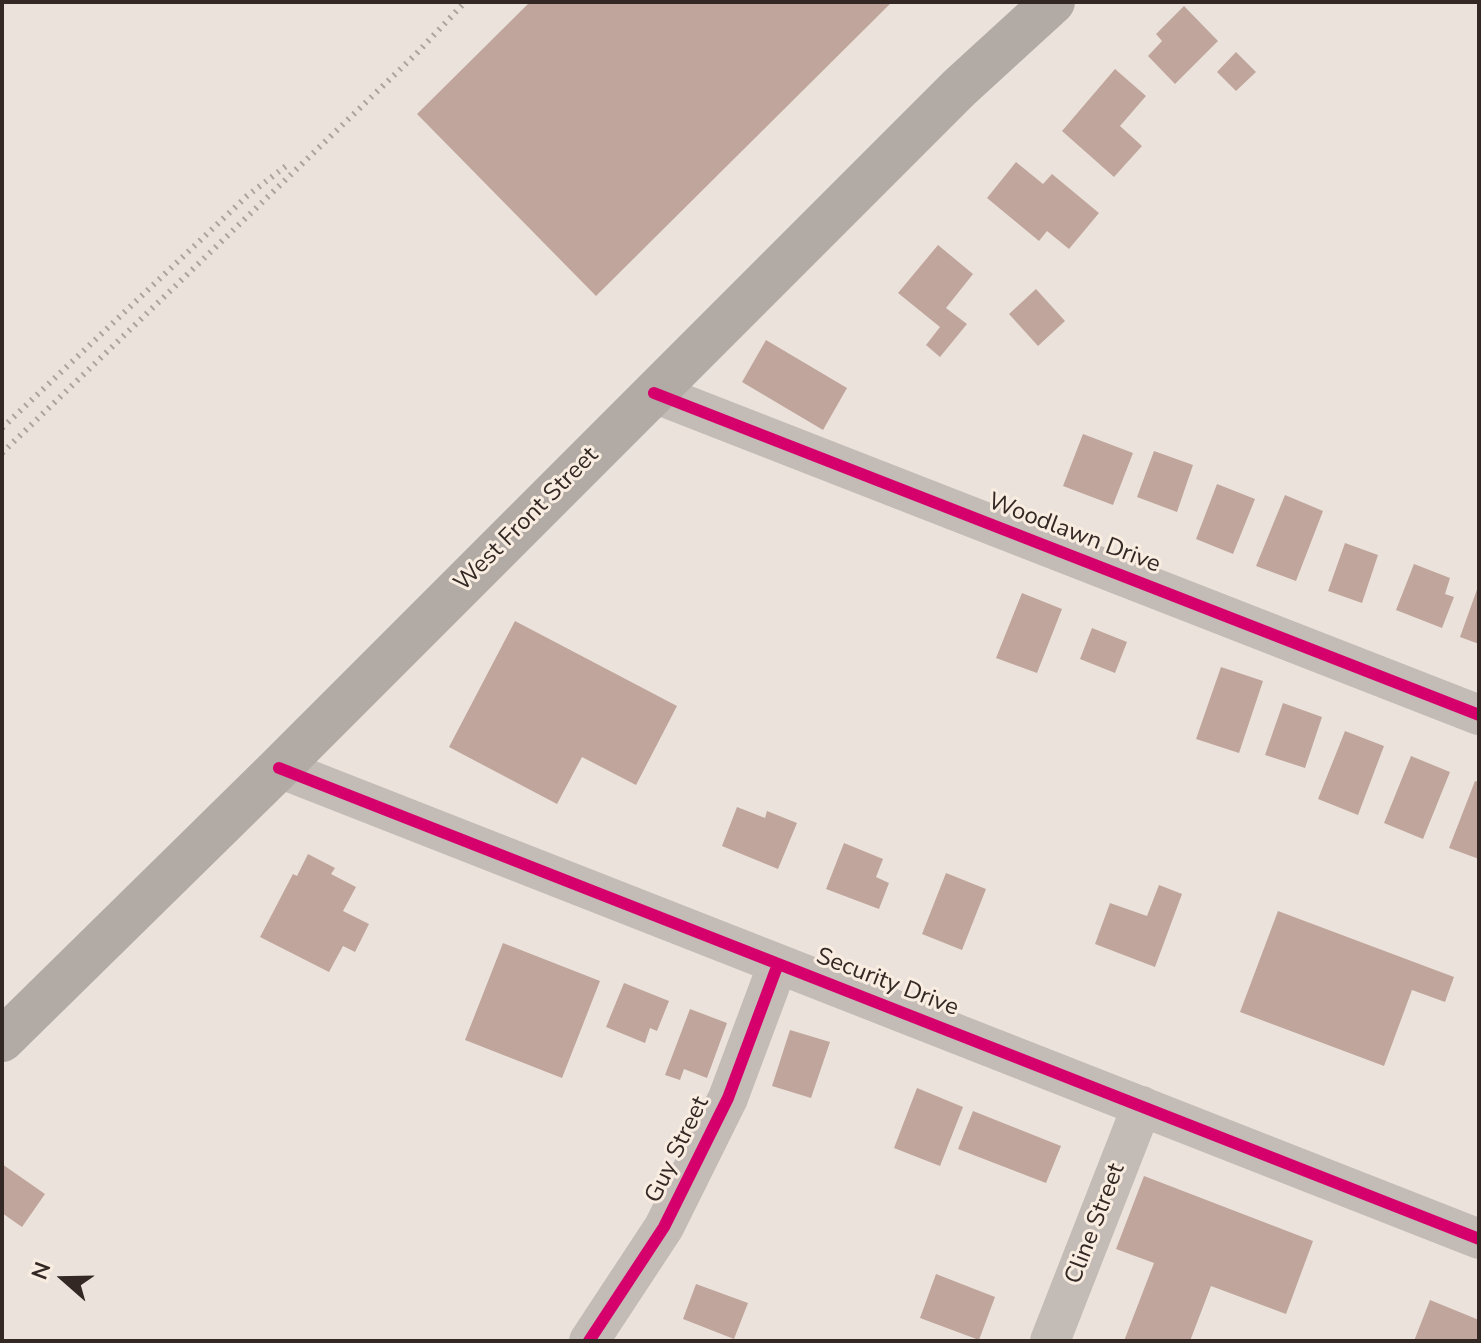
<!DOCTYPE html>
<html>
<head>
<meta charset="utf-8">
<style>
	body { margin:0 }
	#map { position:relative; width:1481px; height:1343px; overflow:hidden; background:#ebe3db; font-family:"Nunito Sans",sans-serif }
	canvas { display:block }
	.frame { position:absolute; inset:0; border:4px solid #332824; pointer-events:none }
	.north { position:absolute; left:24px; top:1239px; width:80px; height:80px; -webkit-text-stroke:6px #f9ede1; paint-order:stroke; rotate:290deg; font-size:22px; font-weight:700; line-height:32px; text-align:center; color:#332824 }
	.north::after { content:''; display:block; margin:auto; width:28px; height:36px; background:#332824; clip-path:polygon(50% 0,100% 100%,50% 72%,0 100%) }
</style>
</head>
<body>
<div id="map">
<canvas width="1481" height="1343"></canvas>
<div class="frame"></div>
<div class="north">N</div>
</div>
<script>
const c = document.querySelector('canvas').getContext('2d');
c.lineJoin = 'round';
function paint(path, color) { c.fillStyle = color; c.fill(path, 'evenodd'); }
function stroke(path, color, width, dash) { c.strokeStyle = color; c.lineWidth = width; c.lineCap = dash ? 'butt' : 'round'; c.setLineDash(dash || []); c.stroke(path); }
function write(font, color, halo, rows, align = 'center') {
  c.font = font + ' "Nunito Sans",sans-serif'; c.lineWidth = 6; c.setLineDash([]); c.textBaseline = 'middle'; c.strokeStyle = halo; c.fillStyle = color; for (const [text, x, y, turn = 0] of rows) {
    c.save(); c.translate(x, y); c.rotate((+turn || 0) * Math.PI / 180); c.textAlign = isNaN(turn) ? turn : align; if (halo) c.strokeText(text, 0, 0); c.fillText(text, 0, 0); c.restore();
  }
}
paint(new Path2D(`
	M530,2H892L596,296L417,114Z
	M1184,6L1218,41L1175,84L1148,56L1162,41L1156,34Z
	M1236,52L1256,72L1236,91L1217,72Z
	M1115,69L1146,96L1120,126L1142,146L1114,177L1062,131Z
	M1016,162L1043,184L1052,174L1099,213L1069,249L1047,231L1039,241L987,198Z
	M938,245L973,274L946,308L967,324L940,357L926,345L940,327L898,293Z
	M1036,289L1065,321L1038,346L1009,314Z
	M766,340L847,388L823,430L742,382Z
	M1083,434L1133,453L1113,505L1063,486Z
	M1154,451L1193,465L1177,512L1137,497Z
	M1217,484L1255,499L1233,554L1196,539Z
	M1285,495L1323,511L1296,581L1256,566Z
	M1345,543L1378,555L1362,603L1328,591Z
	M1414,564L1450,578L1445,594L1454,597L1442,628L1396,610Z
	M1479,584V644L1460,637Z
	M1022,593L1062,609L1037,673L996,658Z
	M515,621L677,706L636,785L582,757L557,804L449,747Z
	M1092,628L1127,642L1115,673L1080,659Z
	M1221,667L1263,681L1239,753L1196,739Z
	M1283,703L1322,717L1305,768L1265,755Z
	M1345,731L1384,746L1358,815L1318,799Z
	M1411,756L1450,772L1423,839L1384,823Z
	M1475,781L1479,782V859L1449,848Z
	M737,807L765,818L767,811L797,823L778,869L722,846Z
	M844,843L883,859L876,877L889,883L879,909L826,889Z
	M308,854L335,868L331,874L356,887L343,911L369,924L355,952L343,946L329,972L260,937L293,874L297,876Z
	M946,873L986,889L962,950L922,934Z
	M1159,885L1182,894L1155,967L1095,944L1110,903L1147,916Z
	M1278,911L1454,977L1445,1002L1412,990L1384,1066L1240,1012Z
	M503,943L600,981L562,1078L465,1040Z
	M624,983L669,1001L657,1031L650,1028L645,1043L606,1027Z
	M690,1009L727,1023L707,1078L684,1069L680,1080L665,1075Z
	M790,1030L830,1042L811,1098L772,1086Z
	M917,1088L963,1107L940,1166L894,1148Z
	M973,1111L1061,1146L1046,1183L958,1149Z
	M2,1164L45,1194L22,1227L2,1213Z
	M1144,1176L1313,1241L1286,1314L1211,1286L1190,1341H1124L1154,1263L1116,1249Z
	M936,1274L995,1297L979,1340L920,1318Z
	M696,1284L748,1303L734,1339L683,1319Z
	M1430,1300L1479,1320V1341H1414Z`), '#c0a59c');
stroke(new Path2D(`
	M654,393L1479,715
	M279,768L1479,1239
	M589,1341L664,1227L728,1098L778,964
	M1050,1341L1142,1106`), '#c3bbb6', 40);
stroke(new Path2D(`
	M2,1040L279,768L959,88L1053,2`), '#b2aaa4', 44);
stroke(new Path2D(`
	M2,428L247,196L286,166
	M2,453L416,54L465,2`), '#aba49f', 6, [2, 6]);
stroke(new Path2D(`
	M654,393L1479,715
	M279,768L1479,1239
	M589,1341L664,1227L728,1098L778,964`), '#d6006c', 12);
write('24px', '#332824', '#f9ede1', [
	["West Front Street",527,520,-45],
	["Woodlawn Drive",1074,534,21],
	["Security Drive",887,983,21],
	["Guy Street",678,1150,-64],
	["Cline Street",1096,1224,-69]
]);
</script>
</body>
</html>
